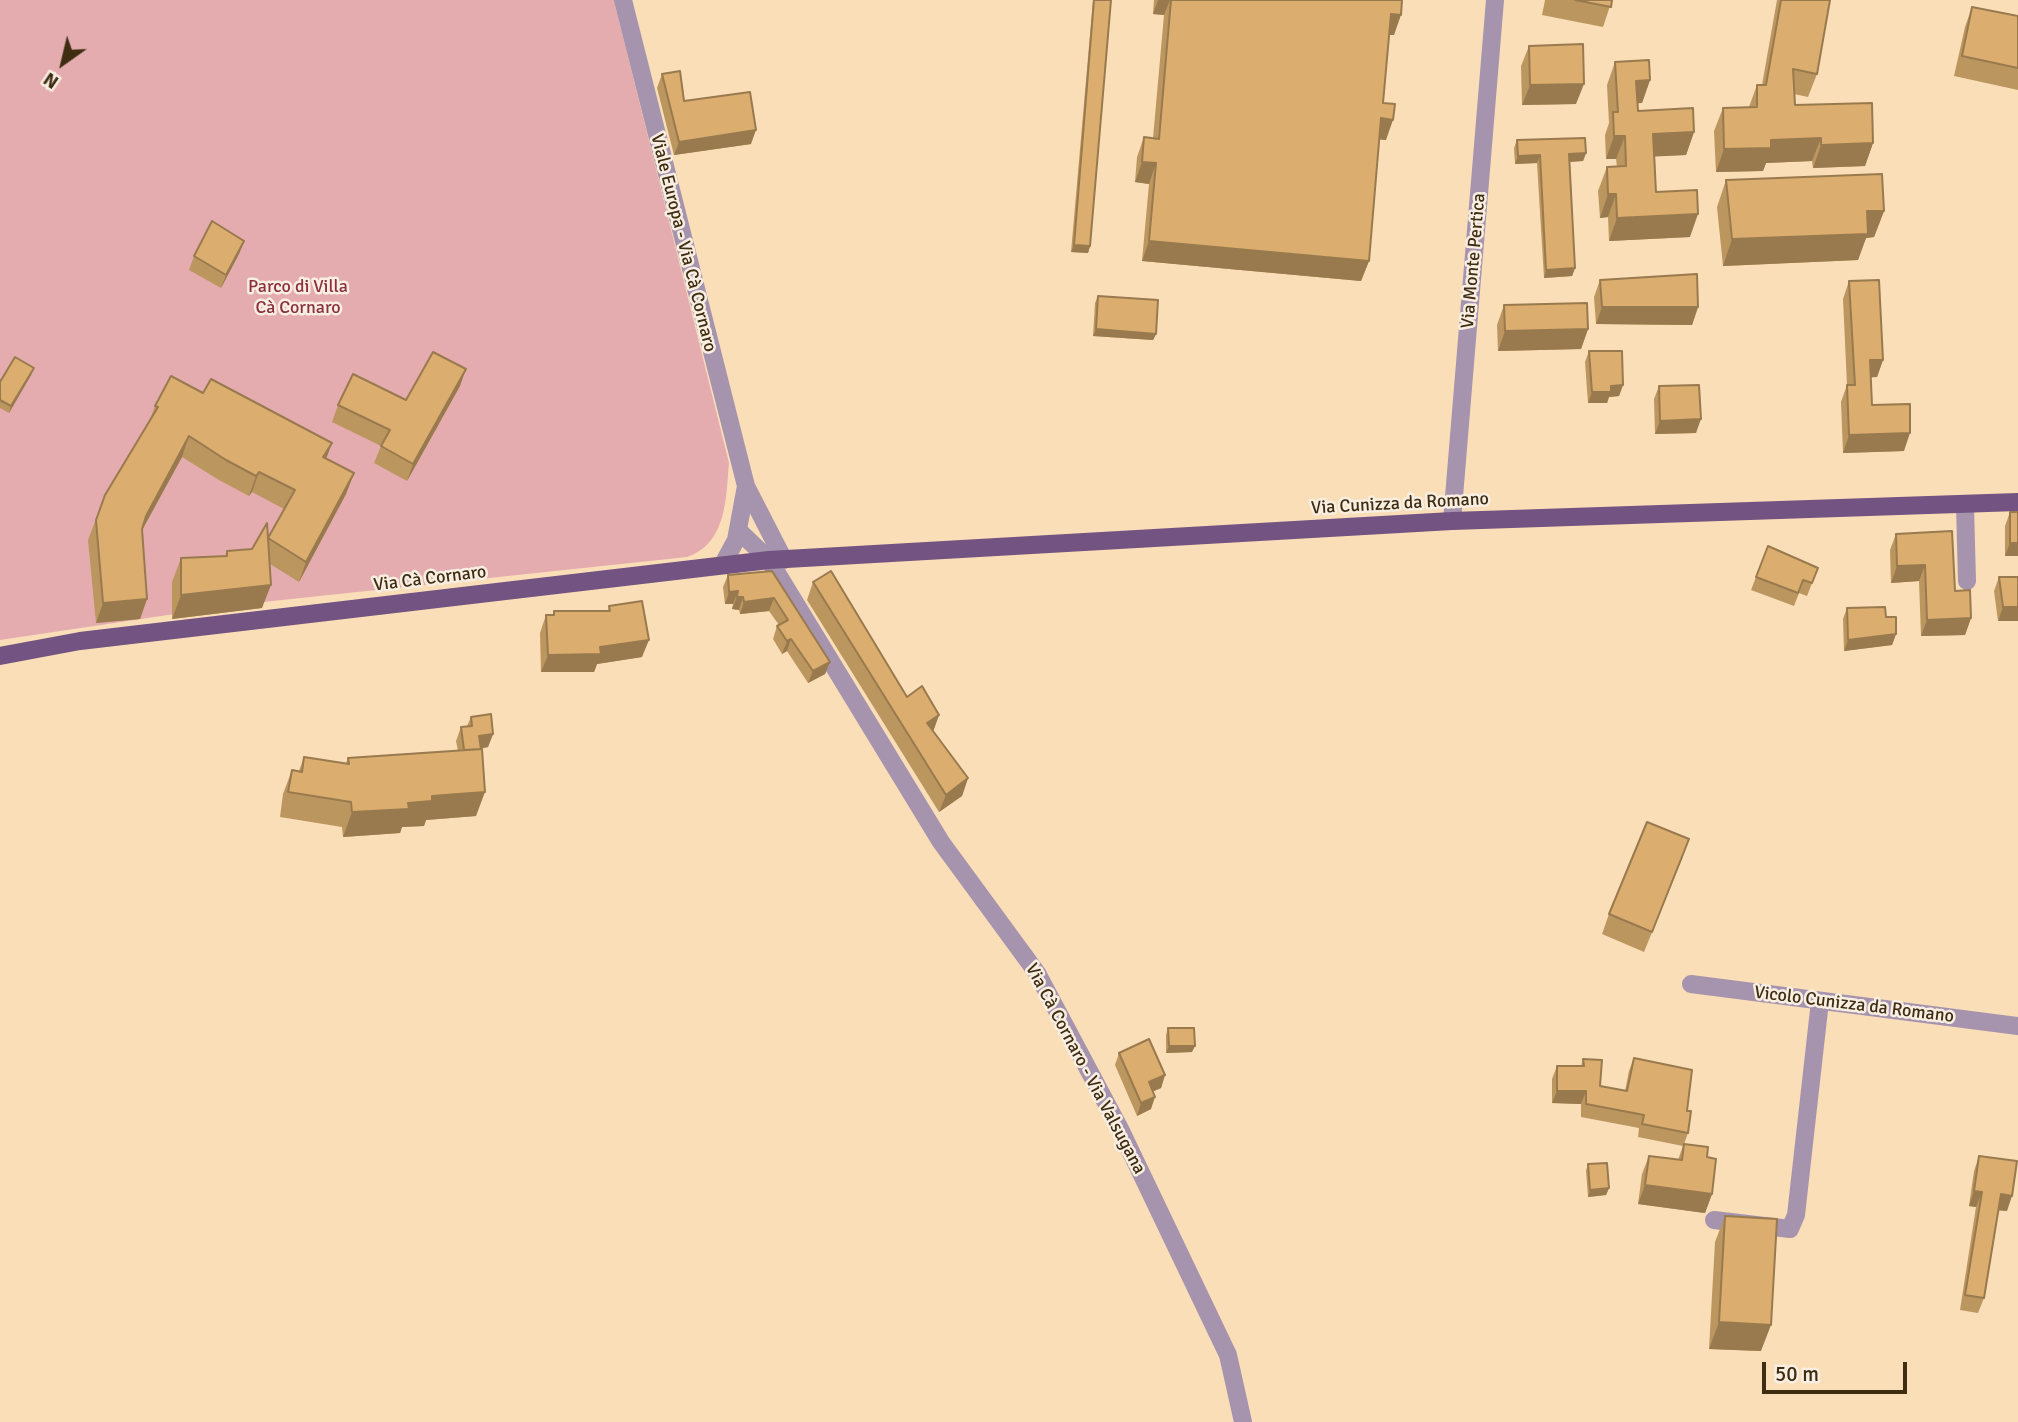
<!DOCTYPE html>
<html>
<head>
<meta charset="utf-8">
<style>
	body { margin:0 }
	#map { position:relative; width:2018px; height:1422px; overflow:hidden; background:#fadeb8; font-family:Signika,sans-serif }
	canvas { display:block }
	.north { position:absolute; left:28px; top:28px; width:70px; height:70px; -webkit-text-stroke:5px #f8eee2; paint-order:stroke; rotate:214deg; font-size:19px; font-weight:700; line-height:28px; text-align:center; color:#3f2d12 }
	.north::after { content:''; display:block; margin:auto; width:24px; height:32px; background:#3f2d12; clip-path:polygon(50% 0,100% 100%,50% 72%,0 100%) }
	.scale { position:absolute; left:1762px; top:1362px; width:145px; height:32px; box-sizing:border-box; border:4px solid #3f2d12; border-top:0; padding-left:9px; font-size:21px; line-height:24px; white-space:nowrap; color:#3f2d12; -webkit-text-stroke:5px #f8eee2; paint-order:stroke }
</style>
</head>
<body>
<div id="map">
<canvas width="2018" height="1422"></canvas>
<div class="north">N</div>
<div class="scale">50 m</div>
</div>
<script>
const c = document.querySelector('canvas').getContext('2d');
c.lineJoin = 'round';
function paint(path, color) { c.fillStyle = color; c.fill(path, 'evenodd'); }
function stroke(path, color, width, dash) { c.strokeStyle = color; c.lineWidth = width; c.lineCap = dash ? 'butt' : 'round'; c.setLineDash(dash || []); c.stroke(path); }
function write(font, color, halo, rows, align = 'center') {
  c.font = font + ' Signika,sans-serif'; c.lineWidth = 5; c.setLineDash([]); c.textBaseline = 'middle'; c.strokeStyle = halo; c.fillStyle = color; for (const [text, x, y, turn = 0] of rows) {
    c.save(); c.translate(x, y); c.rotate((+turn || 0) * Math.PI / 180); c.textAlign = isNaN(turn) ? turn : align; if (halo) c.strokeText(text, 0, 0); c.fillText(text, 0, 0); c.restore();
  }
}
paint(new Path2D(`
	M0,0H614L729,463C726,497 727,544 687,557L235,605L0,640Z`), '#e5acb0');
stroke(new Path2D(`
	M623,0L746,486L784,560
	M1965,505L1967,581
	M1452,521L1495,0
	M738,530L769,560L941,842L1037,973L1120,1129L1228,1355L1243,1422
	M723,564L736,540L746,486
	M1691,984L2018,1026
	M1714,1220L1790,1229L1796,1215L1820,1001`), '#a694ae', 18);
stroke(new Path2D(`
	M0,656L80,641L769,560L1452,521L2018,502`), '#725381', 18);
paint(new Path2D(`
	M1093,0H1111L1090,246L1088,253L1071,252Z
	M1154,0H1402L1394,35H1389L1383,103L1386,140L1379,139L1369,261L1361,281L1142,261L1149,184L1135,182L1137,157L1144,137L1153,138L1164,15L1153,14Z
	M1545,0H1612L1603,27L1542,15Z
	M1777,0H1830L1817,74L1808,97L1794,94L1795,105L1873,143L1865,166L1813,168L1812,161L1766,163L1763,171L1716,172L1714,131L1723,108L1749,107L1757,85H1762Z
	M1972,7L2018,16V90L1954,76L1965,27Z
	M1529,46L1576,104L1522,105L1521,66Z
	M1615,62L1650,80L1642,103H1638V111L1694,132L1686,155L1655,156L1656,192L1690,237L1609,241L1608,217L1600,218L1598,191L1607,167H1617L1616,159H1606L1605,135L1609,123L1607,85Z
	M662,74L684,101L751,144L674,155L657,88Z
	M1517,140L1586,153L1583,161L1570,162L1575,268L1572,276L1544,278L1537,163L1515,164L1514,148Z
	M1726,180L1884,211L1874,237L1866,238L1858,260L1723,266L1717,207Z
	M244,241L239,254L221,288L189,270L194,256Z
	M1600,280L1698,307L1692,325L1596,324L1594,297Z
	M1849,281L1883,360L1877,377H1871L1872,405L1904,451L1843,453L1841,402L1847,385L1843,299Z
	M1098,296L1156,334L1153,340L1093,336L1095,303Z
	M1504,305L1588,329L1581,349L1498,351L1497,325Z
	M1589,351L1623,385L1619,396L1609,397L1607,403H1588L1585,362Z
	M31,375L9,413L0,408V382Z
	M460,386L407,481L374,463L381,446L332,422L338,405L406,400Z
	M1659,386L1696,433L1655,434L1654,399Z
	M203,393L332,443L326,459L354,473L346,494L299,582L270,564L262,608L172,619V582L181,558L225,556L227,551L252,549L268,537L284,509L252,492L249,496L219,480L182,457L142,529L147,599L140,619L96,623L88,540L105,495L149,422L155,406Z
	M2010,512H2018V556H2005V526Z
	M1896,534L1955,591L1971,618L1965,635L1921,636L1919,581L1891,583L1890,550Z
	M1768,546L1818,568L1807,596L1799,593L1794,606L1751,590Z
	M772,571L830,662L825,674L808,683L787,651L782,654L773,639L777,626L779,625L769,611L740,614L739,610L732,609L733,604H725L723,587L728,575Z
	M1999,577H2018L1998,621L1994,591Z
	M813,582L907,697L939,715L933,731L968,778L962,796L939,812L807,600Z
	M609,606L642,657L597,664L594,672H541L540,633L546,615H553L554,611H608Z
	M1847,608L1886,617L1896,634L1892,645L1844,651L1843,619Z
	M471,717L493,734L488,747L481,749L476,816L426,820L424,826L402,827L400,833L343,837L342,827L280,817L283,794L292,770L299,771L304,757L346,763L348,758L458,751L456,741L461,727L467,726Z
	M1689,839L1644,952L1602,934L1609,914Z
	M1168,1028L1192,1052L1166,1053V1035Z
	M1119,1053L1165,1075L1161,1088L1153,1091L1151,1109L1137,1116L1115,1065Z
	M1634,1058L1687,1111L1688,1133L1684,1144L1707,1157L1712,1194L1705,1213L1638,1204L1642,1174L1649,1156L1678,1160L1683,1146L1638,1137L1639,1128L1581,1117V1104L1552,1103V1079L1557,1066H1581L1583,1059L1600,1086L1625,1091L1629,1071Z
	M1979,1156L2007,1211L1998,1210L1984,1298L1978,1313L1960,1310L1976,1207L1969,1206L1974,1171Z
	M1588,1164L1609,1188L1606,1195L1588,1197L1586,1171Z
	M1725,1216L1761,1351L1709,1349L1715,1242Z`), '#bc965f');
paint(new Path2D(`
	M1158,0H1170L1164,15L1153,14Z
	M1391,14L1401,15L1394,35H1383Z
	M1650,80L1642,103L1628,104L1636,81Z
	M1584,84L1576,104L1522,105L1530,85Z
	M1381,118L1393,120L1386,140L1374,139Z
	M756,130L751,144L674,155L679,142Z
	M1694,132L1686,155L1645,157L1653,134Z
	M1614,136H1625L1616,159H1606Z
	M1821,138L1812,161L1766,163L1763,171L1716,172L1724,149L1771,140Z
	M1873,143L1865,166L1813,168L1821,145Z
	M1586,153L1583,161L1566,162L1569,154Z
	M1540,155L1537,163L1515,164L1518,156Z
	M1142,162L1156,163L1149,184L1135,182Z
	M1608,194H1616L1608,217L1600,218Z
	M1867,211H1884L1874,237L1866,238L1858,260L1723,266L1732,239Z
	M1698,214L1690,237L1609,241L1617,218Z
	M244,241L239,254L221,288L226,275Z
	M1149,241L1369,261L1361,281L1142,261Z
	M1074,245L1090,246L1088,253L1071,252Z
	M1575,268L1572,276L1544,278L1546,270Z
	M1602,307H1698L1692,325L1596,324Z
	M1096,329L1156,334L1153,340L1093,336Z
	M1588,329L1581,349L1498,351L1505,331Z
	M1870,360H1883L1877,377L1863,378Z
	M34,368L31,375L9,413L11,406Z
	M466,369L460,386L407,481L413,464Z
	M1623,385L1619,396L1609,397L1607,403H1588L1592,392L1611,386Z
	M1701,419L1696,433L1655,434L1660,421Z
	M1910,433L1904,451L1843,453L1849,435Z
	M189,436L182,457L139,536L146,516Z
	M332,443L324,464L323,457Z
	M259,472L252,492L249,496L256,476Z
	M354,473L346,494L299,582L306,562Z
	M2010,543H2018V556H2005Z
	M1925,565L1919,581L1891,583L1897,566Z
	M271,585L262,608L172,619L181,595Z
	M738,591L733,604H725L729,592Z
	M737,597H743L739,610L732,609Z
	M774,598L769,611L740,614L744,602Z
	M147,599L140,619L96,623L103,603Z
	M2003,607H2018V621H1998Z
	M1971,618L1965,635L1921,636L1927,620Z
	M1896,634L1892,645L1844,651L1848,640Z
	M791,639L787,651L782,654L787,641Z
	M649,640L642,657L597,664L594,672H541L548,655Z
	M830,662L825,674L808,683L813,671Z
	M939,715L933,732L927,723Z
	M493,734L488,747L474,749L479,736Z
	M968,778L962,796L939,812L946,795Z
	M485,792L476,816L426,820L424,826L402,827L400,833L343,837L352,812L408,803L432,796Z
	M1689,839L1682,859L1644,952L1652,932Z
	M1169,1046H1195L1192,1052L1166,1053Z
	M1165,1075L1161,1088L1145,1095L1149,1082Z
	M1557,1091H1586L1581,1104L1552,1103Z
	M1155,1097L1151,1109L1137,1116L1141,1103Z
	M1645,1185L1712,1194L1705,1213L1638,1204Z
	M1609,1188L1606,1195L1588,1197L1590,1190Z
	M1974,1191L1982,1192L1976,1207L1969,1206Z
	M2001,1194L2012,1196L2007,1211L1995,1210Z
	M1719,1322L1771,1325L1761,1351L1709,1349Z`), '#997a4e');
const building = new Path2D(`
	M1094,0H1111L1090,246L1074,245Z
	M1171,0H1402L1401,15L1391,14L1383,103L1395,104L1393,120L1381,118L1369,261L1149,241L1156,163L1142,162L1144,137L1159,139Z
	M1575,0H1612L1611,7Z
	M1781,0H1830L1817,74L1793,69L1795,105L1872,103L1873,143L1821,145V138L1771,140V148L1724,149L1723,108L1757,107V85H1766Z
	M1972,7L2018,16V68L1962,56Z
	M1583,44L1584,84L1530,85L1529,46Z
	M1649,60L1650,80L1636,81L1638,111L1693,108L1694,132L1653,134L1656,192L1697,190L1698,214L1617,218L1616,194H1608L1607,167L1626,166L1625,136H1614L1613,112H1618L1615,62Z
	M680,71L684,101L750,92L756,130L679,142L662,74Z
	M1585,138L1586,153L1569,154L1575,268L1546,270L1540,155L1518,156L1517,140Z
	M1882,174L1884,211H1867L1868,234L1732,239L1726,180Z
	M212,221L244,241L226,275L194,256Z
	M1697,274L1698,307H1602L1600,280Z
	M1879,280L1883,360H1870L1872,405L1910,404V433L1849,435L1847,385H1855L1849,281Z
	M1098,296L1158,300L1156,334L1096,329Z
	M1587,303L1588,329L1505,331L1504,305Z
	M1589,351H1622L1623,385L1611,386V392H1592Z
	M433,352L466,369L413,464L381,446L390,430L338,405L353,374L406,400Z
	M15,357L34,368L11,406L0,400V382Z
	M171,376L203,393L211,379L332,443L323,457L354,473L306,562L268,538L295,490L259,472L256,476L226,460L189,436L146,516L142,529L147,599L103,603L96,520L105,495L158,407L155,406Z
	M1699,385L1701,419L1660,421L1659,386Z
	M2010,512H2018V543H2010Z
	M267,523L271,585L181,595V558L227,556V551L252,549Z
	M1952,531L1955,591L1970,590L1971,618L1927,620L1925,565L1897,566L1896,534Z
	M1768,546L1818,568L1812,583L1803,580L1798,593L1756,577Z
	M772,571L830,662L813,671L791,639L787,641L777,626L788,620L774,598L744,602L743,597H737L738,591L729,592L728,575Z
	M831,571L907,697L922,686L939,715L927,723L968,778L946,795L813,582Z
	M1999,577H2018V607H2003Z
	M642,601L649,640L600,647L601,654L548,655L546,615H554V611H610L609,606Z
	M1885,607L1886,617H1896V634L1848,640L1847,608Z
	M491,714L493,734L479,736L481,749L464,750L461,727L472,726L471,717Z
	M482,749L485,792L432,796V801L408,803L409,809L352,812L351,802L288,792L292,770L302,772L304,757L349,764L348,758Z
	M1647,822L1689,839L1652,932L1609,914Z
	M1168,1028H1194L1195,1046H1169Z
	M1149,1039L1165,1075L1149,1082L1155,1097L1141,1103L1119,1053Z
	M1634,1058L1692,1070L1687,1111H1691L1688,1133L1642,1124L1644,1115L1586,1104V1091H1557V1066H1584L1583,1059L1602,1060L1600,1086L1627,1091Z
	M1684,1144L1708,1147L1707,1157L1716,1159L1712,1194L1645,1185L1649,1156L1682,1160Z
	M1979,1156L2017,1161L2012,1196L2001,1194L1984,1298L1965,1295L1982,1192L1974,1191Z
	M1607,1163L1609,1188L1590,1190L1588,1164Z
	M1725,1216L1777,1219L1771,1325L1719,1322Z`);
paint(building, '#dbae6f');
stroke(building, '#997a4e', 2);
write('18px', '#3f2d12', '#f8eee2', [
	["Viale Europa - Via Cà Cornaro",683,243,76],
	["Via Monte Pertica",1474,261,-85],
	["Via Cunizza da Romano",1400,504,-3],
	["Via Cà Cornaro",430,579,-7],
	["Vicolo Cunizza da Romano",1854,1005,7],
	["Via Cà Cornaro - Via Valsugana",1085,1069,62]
]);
write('18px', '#8c2f3e', '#f8eee2', [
	["Parco di Villa",298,287],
	["Cà Cornaro",298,308]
]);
</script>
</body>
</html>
